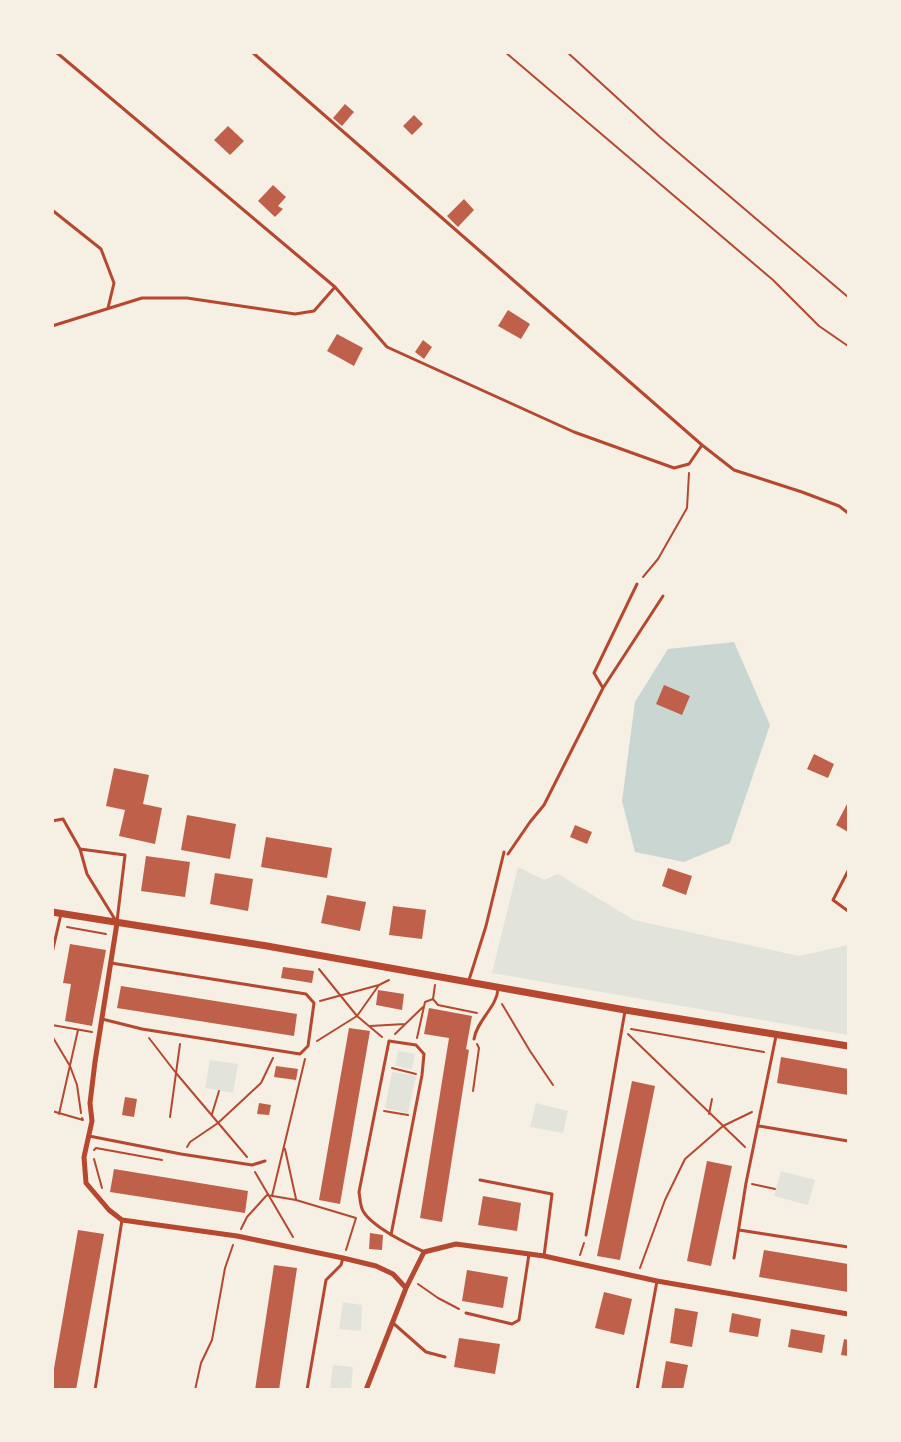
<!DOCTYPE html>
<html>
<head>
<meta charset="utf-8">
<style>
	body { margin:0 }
	#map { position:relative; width:901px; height:1442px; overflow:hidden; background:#f6efe4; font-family:"Work Sans",sans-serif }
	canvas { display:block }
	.frame { position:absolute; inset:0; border:54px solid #f6efe4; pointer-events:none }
</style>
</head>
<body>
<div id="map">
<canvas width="901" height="1442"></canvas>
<div class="frame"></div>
</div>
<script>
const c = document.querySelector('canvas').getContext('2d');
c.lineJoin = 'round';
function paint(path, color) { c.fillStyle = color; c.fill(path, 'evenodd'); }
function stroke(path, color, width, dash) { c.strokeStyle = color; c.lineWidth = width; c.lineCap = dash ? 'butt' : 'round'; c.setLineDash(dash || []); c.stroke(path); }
paint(new Path2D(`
	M518,867L544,880L558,874L634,920L799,956L848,945V1035L492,973Z
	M398,1051L415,1054L412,1069L395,1066Z
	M210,1060L238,1064L233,1093L205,1088Z
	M392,1072L416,1076L408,1113L385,1108Z
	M536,1103L568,1111L563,1133L530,1127Z
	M781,1171L815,1180L808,1205L774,1196Z
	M343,1302L362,1305L361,1331L339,1329Z
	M333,1365L353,1367L351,1389H330Z`), '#e2e4dc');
paint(new Path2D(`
	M734,642L770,725L730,843L684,862L635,852L622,801L635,702L668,649Z`), '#c9d6d2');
paint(new Path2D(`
	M345,104L354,112L342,126L333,118Z
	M414,115L423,124L412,135L403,126Z
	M228,126L244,141L230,155L214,140Z
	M273,185L286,197L278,206L283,209L275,217L258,201Z
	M464,199L474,210L458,227L447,216Z
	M508,310L530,324L521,339L498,326Z
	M337,334L363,348L354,366L327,351Z
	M423,340L432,347L424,359L415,352Z
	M664,685L690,696L682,715L656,704Z
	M814,754L834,764L828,778L807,769Z
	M114,768L149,775L143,804L162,808L155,844L119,836L125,810L106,806Z
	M847,804L848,805V832L836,825Z
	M187,815L236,824L230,859L181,850Z
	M575,825L592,832L587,844L570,837Z
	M266,837L332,848L327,878L261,867Z
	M146,856L190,862L185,897L141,891Z
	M668,868L692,876L686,895L662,886Z
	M215,873L253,879L248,911L210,904Z
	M327,895L366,902L360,931L321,923Z
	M393,906L426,910L422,939L389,935Z
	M70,944L106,950L92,1026L65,1021L71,984L63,983Z
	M283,967L314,971L312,983L281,978Z
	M121,986L297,1014L294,1036L117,1008Z
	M378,990L404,994L402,1010L376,1005Z
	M429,1008L472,1016L466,1049L469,1050L442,1222L420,1218L449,1038L424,1034Z
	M349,1028L370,1031L340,1204L319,1200Z
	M781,1057L848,1069V1095L777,1083Z
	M276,1066L298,1069L296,1080L274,1077Z
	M632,1081L655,1086L620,1260L597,1256Z
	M125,1097L137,1099L134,1117L122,1115Z
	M259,1103L271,1105L269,1115L257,1114Z
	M707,1161L732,1166L711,1266L687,1261Z
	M114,1169L248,1191L245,1213L110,1192Z
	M483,1196L521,1203L517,1231L478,1225Z
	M78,1230L104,1234L76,1390H52V1380Z
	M370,1233L383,1235L382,1250L369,1249Z
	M764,1250L848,1264V1292L759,1277Z
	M274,1265L297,1268L279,1390H255Z
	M467,1270L508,1277L503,1308L462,1301Z
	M604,1292L632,1299L624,1335L595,1328Z
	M675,1308L698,1312L692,1347L670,1343Z
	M732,1313L761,1319L758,1337L729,1332Z
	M791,1329L825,1335L822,1353L788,1347Z
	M459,1338L500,1344L495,1374L454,1367Z
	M844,1339L848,1340V1356L841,1355Z
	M666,1361L688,1365L683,1390H661Z`), '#bf614a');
stroke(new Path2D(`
	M505,52L773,280L819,326L848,346
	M567,52L660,137L848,297
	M643,577L658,559L687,508L689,473
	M67,927L106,934
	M319,969L357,1016L382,1037
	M433,999L438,1005L477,1013
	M320,1001L379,985L389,980
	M502,1004L530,1051L553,1085
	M52,1025L92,1032
	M370,1026L405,1024
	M631,1029L764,1052
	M395,1034L423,1007
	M628,1034L745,1147
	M52,1036L70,1066L77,1085L81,1113
	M149,1038L176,1073L247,1157
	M417,1038L425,1002L433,999L435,985
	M317,1041L357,1016L379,985
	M392,1068L416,1074
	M473,1091L479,1048L477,1044
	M52,1111L83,1120L82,1118
	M384,1111L408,1115
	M59,1114L78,1030
	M212,1114L219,1091
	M709,1114L712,1099
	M170,1117L180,1044
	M187,1147L190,1142L218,1123L261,1083L273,1058
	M285,1149L296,1199
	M94,1150L96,1148L162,1160
	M94,1159L102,1188
	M255,1172L293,1237
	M752,1184L775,1189
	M272,1196L305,1059
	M241,1229L247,1217L267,1195L296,1200L356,1218
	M346,1250L356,1218
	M580,1255L584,1243
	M640,1268L665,1200L685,1159L723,1126L752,1112
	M418,1284L438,1298L459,1309
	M195,1390L201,1363L212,1340L225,1268L233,1245`), '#b5482f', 2);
stroke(new Path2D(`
	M56,52L335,287L387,347L574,432L674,468L689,464L702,445
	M252,52L702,445L734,470L802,492L839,506L848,513
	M52,210L101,249L114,283L108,308
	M52,326L142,298H187L295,314L314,311L335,287
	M603,688L594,673L637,584
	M52,821L63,819L80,849L87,874L116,921
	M80,849L125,855L117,921
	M508,854L530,822L544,805L603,688L663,596
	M848,871L833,900L848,911
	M52,953L61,914
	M469,980L486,926L504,852
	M102,1019L142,1029L300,1054L308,1046L314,1003L306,994L111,963
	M474,1039C477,1020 497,1007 498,989
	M759,1126L848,1141
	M89,1136L181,1154L252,1165L265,1161
	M480,1180L552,1194L544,1256
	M739,1230L848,1247
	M391,1235L422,1075L424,1054L416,1045L389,1041L359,1192C360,1197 360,1206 363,1211C372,1227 408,1244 424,1252
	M586,1235L625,1011
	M734,1258L746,1183L776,1036
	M466,1313L512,1324L519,1320L529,1254
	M393,1323L426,1352L445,1357
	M95,1390L122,1220
	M307,1390L326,1280L341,1265L343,1258
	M637,1390L657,1281`), '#b5482f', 3);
stroke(new Path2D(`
	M117,923L95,1062L90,1103L92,1121L84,1157L86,1183L109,1210L122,1220L237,1236L343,1258L376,1266L393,1274L406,1288
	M366,1390L406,1288L424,1252L456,1244L544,1256L657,1281L848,1314`), '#b5482f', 5);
stroke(new Path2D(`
	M52,912L267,946L625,1010L848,1046`), '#b5482f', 7);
</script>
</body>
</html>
